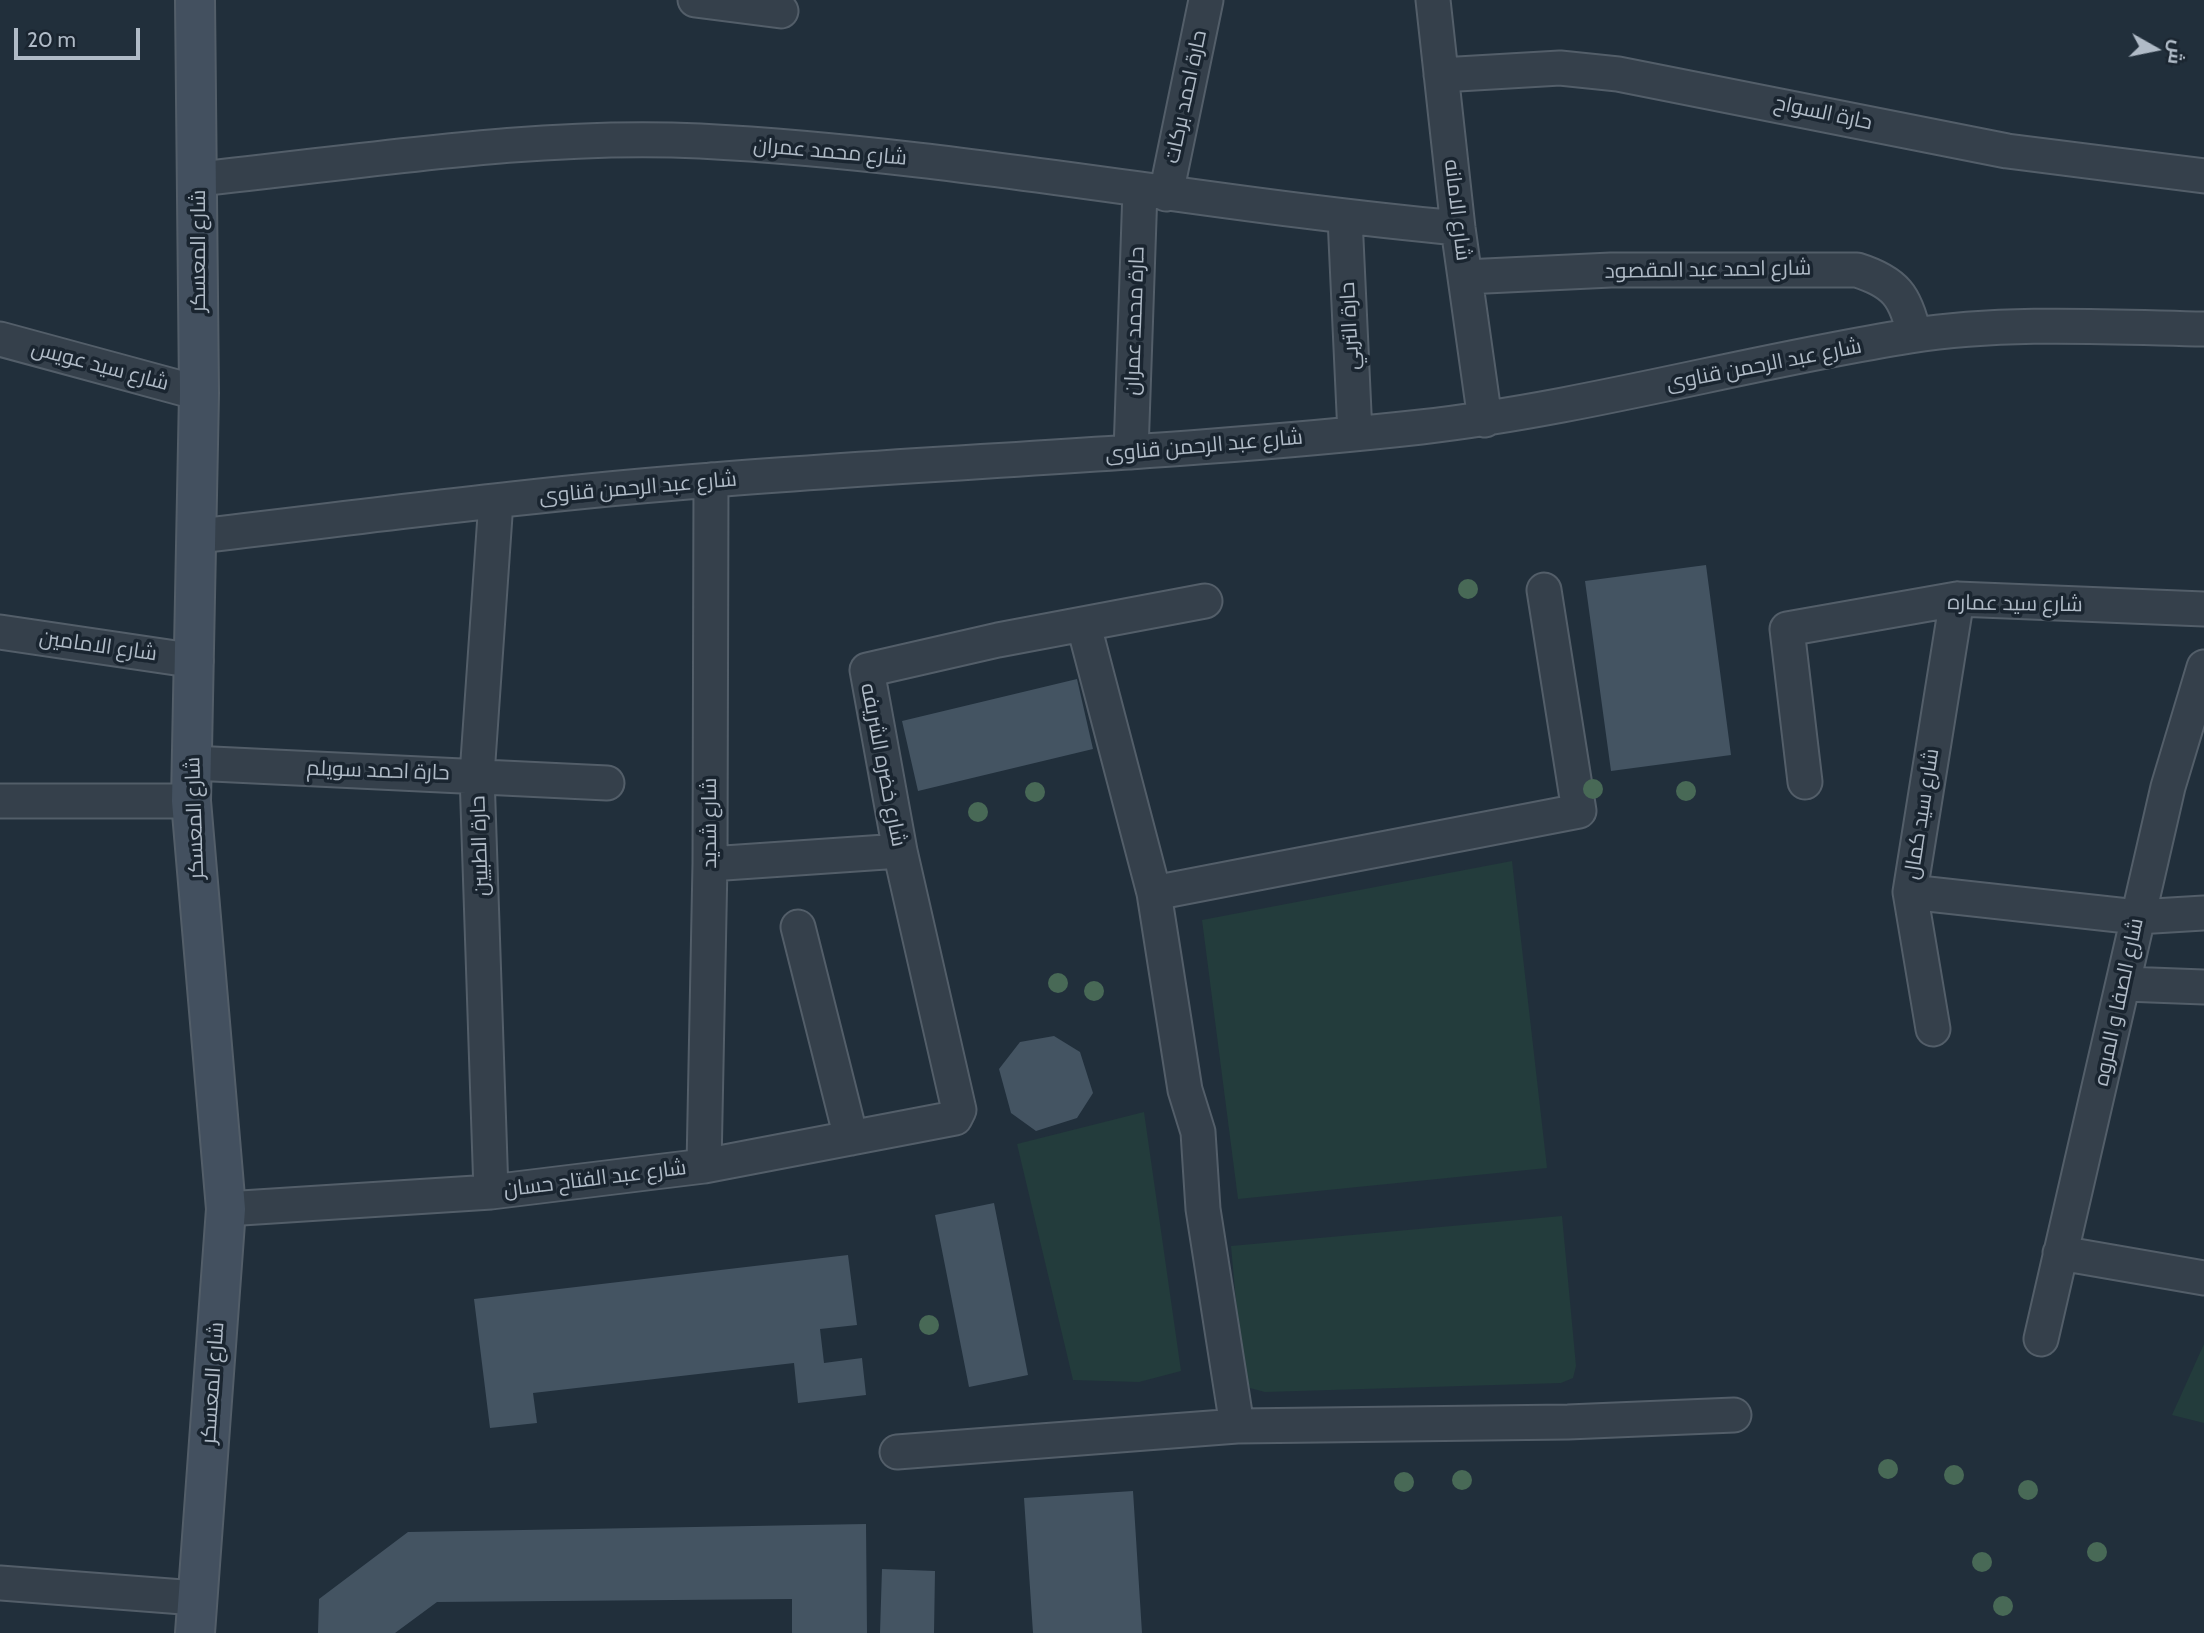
<!DOCTYPE html>
<html>
<head>
<meta charset="utf-8">
<style>
	body { margin:0 }
	#map { position:relative; width:2204px; height:1633px; overflow:hidden; background:#212f3b; font-family:Cabin,Cairo,sans-serif }
	canvas { display:block }
	.north { position:absolute; left:2120px; top:14px; width:70px; height:70px; -webkit-text-stroke:5px #1a2530; paint-order:stroke; rotate:99deg; font-size:19px; font-weight:700; line-height:28px; text-align:center; color:#b0bbc7 }
	.north::after { content:''; display:block; margin:auto; width:24px; height:32px; background:#b0bbc7; clip-path:polygon(50% 0,100% 100%,50% 72%,0 100%) }
	.scale { position:absolute; left:14px; top:28px; width:126px; height:32px; box-sizing:border-box; border:4px solid #b0bbc7; border-top:0; padding-left:9px; font-size:21px; line-height:24px; white-space:nowrap; color:#b0bbc7; -webkit-text-stroke:5px #1a2530; paint-order:stroke }
</style>
</head>
<body>
<div id="map">
<canvas width="2204" height="1633"></canvas>
<div class="north">ش</div>
<div class="scale">20 m</div>
</div>
<script>
const c = document.querySelector('canvas').getContext('2d');
c.lineJoin = 'round';
function paint(path, color) { c.fillStyle = color; c.fill(path, 'evenodd'); }
function stroke(path, color, width, dash) { c.strokeStyle = color; c.lineWidth = width; c.lineCap = dash ? 'butt' : 'round'; c.setLineDash(dash || []); c.stroke(path); }
function write(font, color, halo, rows, align = 'center') {
  c.font = font + ' Cabin,Cairo,sans-serif'; c.lineWidth = 7; c.setLineDash([]); c.textBaseline = 'middle'; c.strokeStyle = halo; c.fillStyle = color; for (const [text, x, y, turn = 0] of rows) {
    c.save(); c.translate(x, y); c.rotate((+turn || 0) * Math.PI / 180); c.textAlign = isNaN(turn) ? turn : align; if (halo) c.strokeText(text, 0, 0); c.fillText(text, 0, 0); c.restore();
  }
}
paint(new Path2D(`
	M1512,861L1547,1168L1238,1199L1202,920Z
	M1144,1112L1181,1371L1139,1382L1073,1380L1017,1144Z
	M1562,1216L1576,1366L1573,1378L1561,1383L1265,1392L1250,1388L1242,1367L1231,1246Z
	M2204,1344V1423L2172,1415Z`), '#233c3c');
paint(new Path2D(`
	M1706,565L1731,755L1611,771L1585,581Z
	M1077,679L1093,749L918,791L902,721Z
	M1054,1036L1080,1052L1093,1093L1077,1118L1036,1131L1011,1113L999,1069L1020,1042Z
	M994,1203L1028,1375L969,1387L935,1215Z
	M848,1255L857,1325L820,1329L824,1363L862,1358L866,1395L798,1403L794,1363L533,1393L537,1423L490,1428L474,1299Z
	M1133,1491L1142,1633H1033L1024,1498Z
	M866,1524L867,1633H792V1599L437,1602L395,1633H318L319,1599L408,1532Z
	M882,1569L935,1571L934,1633H880Z`), '#445462');
const street = new Path2D(`
	M695,0L781,11
	M1433,0L1458,228L1485,420
	M1441,75L1560,68L1618,74L2007,151L2204,176
	M199,179C363,162 535,133 700,141C954,154 1205,205 1458,228
	M1166,194L1206,0
	M1345,218L1355,434
	M1465,277L1611,270H1857C1895,282 1906,296 1914,335
	M0,339L199,393
	M1131,452L1140,190
	M198,536C369,516 541,493 713,480C949,461 1186,453 1421,427C1586,408 1746,362 1910,336C2004,321 2109,327 2204,329
	M1084,626L1154,893L1185,1090L1198,1132L1203,1209L1237,1426
	M0,632L196,661
	M192,763L607,783
	M1805,782L1787,629L1957,599L2204,609
	M0,801H191
	M710,864L900,851
	M1910,892L2137,917L2204,913
	M1154,893L1579,811L1544,590
	M798,927L851,1138
	M2125,984L2204,987
	M1933,1029L1910,892L1957,599
	M704,1166L710,864L711,480
	M491,1192L477,775L496,501
	M226,1209L491,1192L704,1166L955,1118L959,1110L900,851L867,670L998,640L1205,601
	M2060,1253L2204,1278
	M2041,1339L2168,787L2204,667
	M897,1452L1237,1426L1568,1422L1734,1415
	M0,1583L196,1598`);
const secondary = new Path2D(`
	M195,0L199,393L191,801L226,1209L195,1633`);
stroke(street, '#535e69', 37);
stroke(secondary, '#535e69', 42);
stroke(street, '#35404b', 33);
stroke(secondary, '#43505f', 38);
c.fillStyle = '#486956';
for (const [x, y] of [
	[1468,589],
	[1593,789],
	[1686,791],
	[1035,792],
	[978,812],
	[1058,983],
	[1094,991],
	[929,1325],
	[1888,1469],
	[1954,1475],
	[1462,1480],
	[1404,1482],
	[2028,1490],
	[2097,1552],
	[1982,1562],
	[2003,1606]
]) { c.beginPath(); c.arc(x, y, 10, 0, 2 * Math.PI); c.fill(); }
write('21px', '#b0bbc7', '#1a2530', [
	["حارة احمد بركات",1186,97,-78],
	["حارة السواح",1823,113,12],
	["شارع محمد عمران",830,152,5],
	["شارع الامانه",1457,210,83],
	["شارع المعسكر",199,251,-90],
	["شارع احمد عبد المقصود",1708,270,-1],
	["حارة محمد عمران",1135,321,-88],
	["حارة التربي",1350,326,-93],
	["شارع عبد الرحمن قناوى",1764,365,-11],
	["شارع سيد عويس",100,366,15],
	["شارع عبد الرحمن قناوى",1204,446,-5],
	["شارع عبد الرحمن قناوى",638,488,-5],
	["شارع سيد عماره",2015,604,1],
	["شارع الامامين",98,646,8],
	["شارع خضره الشريفه",883,765,79],
	["حارة احمد سويلم",378,771,2],
	["شارع سيد كمال",1922,814,-81],
	["شارع المعسكر",195,818,-92],
	["شارع شديد",710,823,-90],
	["حارة الطبيين",480,846,-92],
	["شارع الصفا و المروه",2119,1002,-78],
	["شارع عبد الفتاح حسان",595,1179,-7],
	["شارع المعسكر",213,1383,-86]
]);
</script>
</body>
</html>
